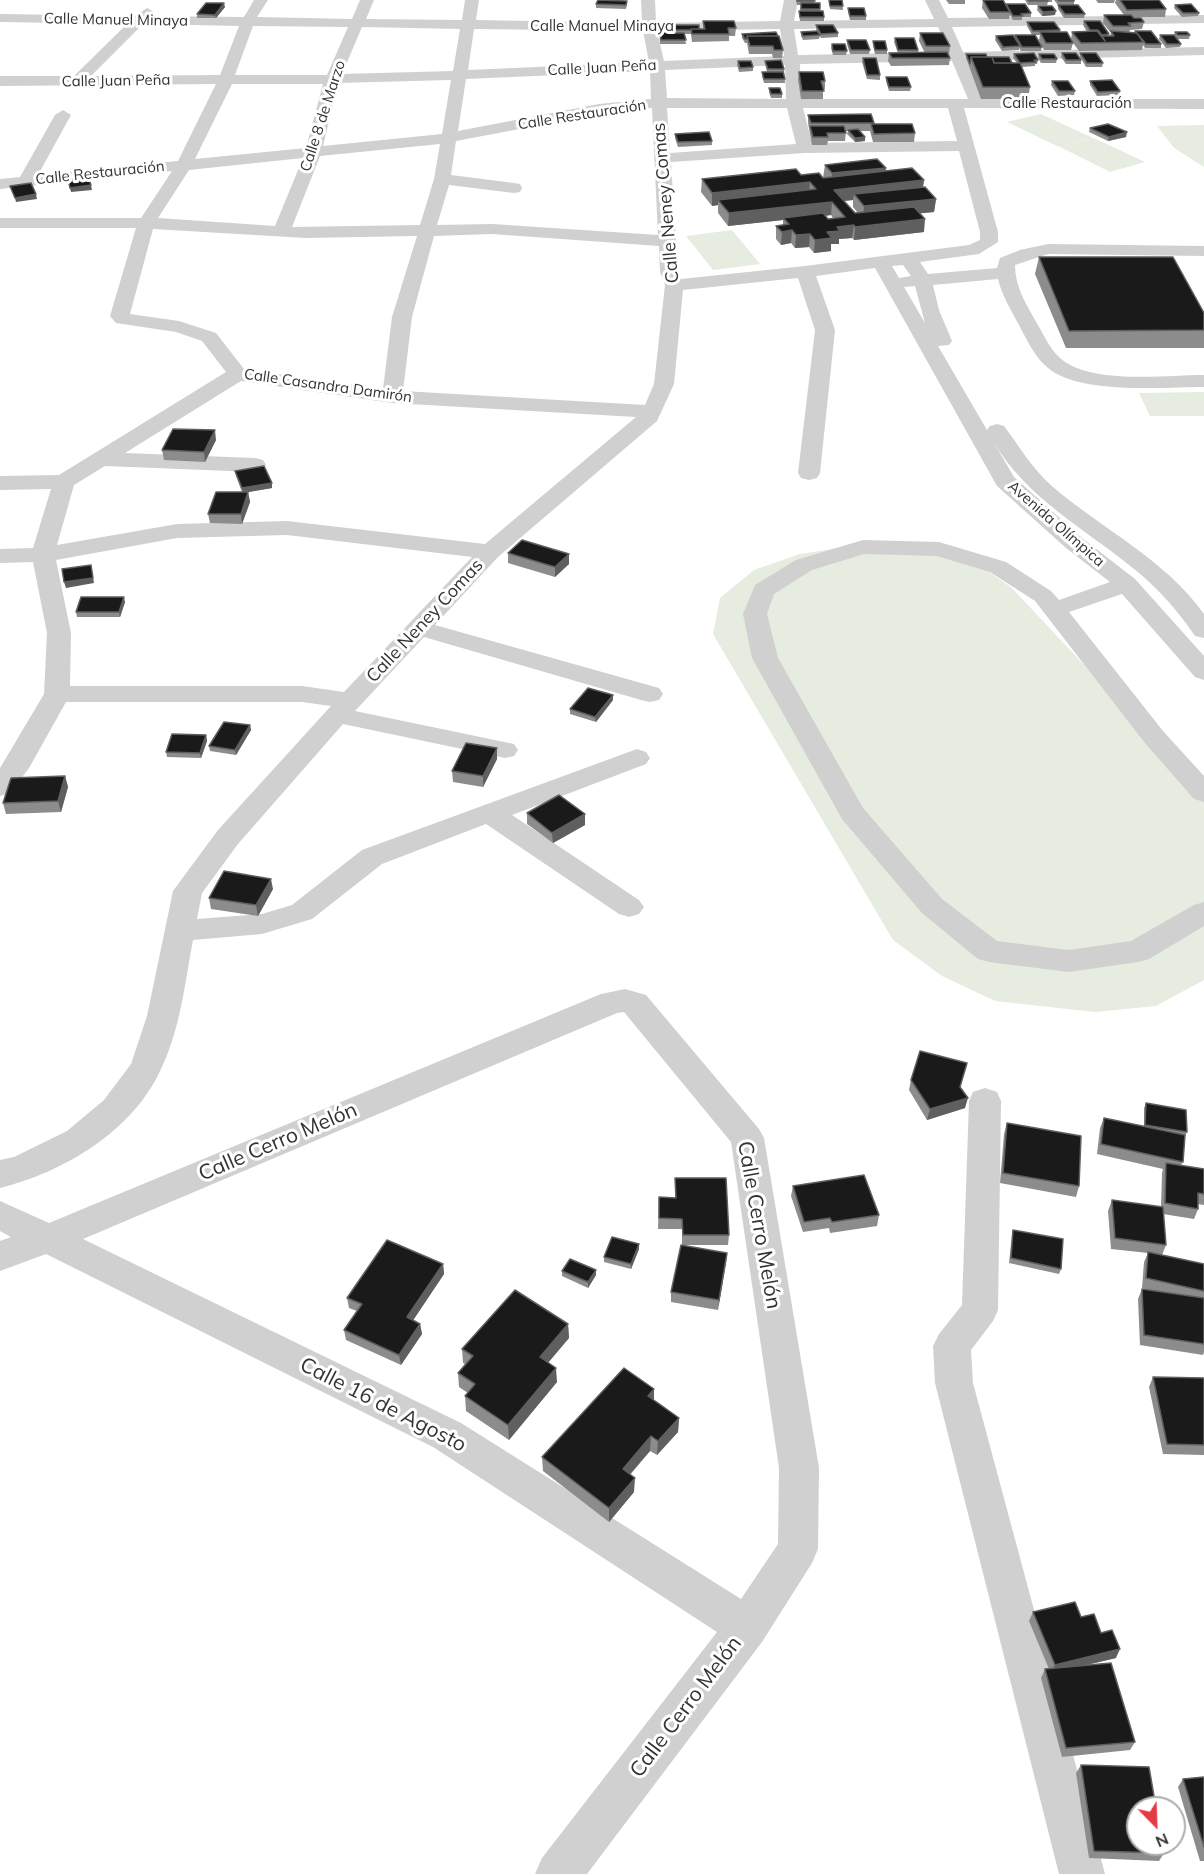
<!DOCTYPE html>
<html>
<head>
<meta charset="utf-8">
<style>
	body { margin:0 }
	#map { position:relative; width:1204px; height:1874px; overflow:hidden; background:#fff; font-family:Mulish,sans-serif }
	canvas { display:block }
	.north { position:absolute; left:1126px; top:1796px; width:60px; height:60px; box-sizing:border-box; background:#fff; border:2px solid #adadad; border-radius:50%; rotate:157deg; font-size:16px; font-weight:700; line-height:24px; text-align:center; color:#333 }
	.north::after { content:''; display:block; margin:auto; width:21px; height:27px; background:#e63946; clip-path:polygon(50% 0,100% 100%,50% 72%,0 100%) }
</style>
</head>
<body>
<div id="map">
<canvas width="1204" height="1874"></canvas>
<div class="north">N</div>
</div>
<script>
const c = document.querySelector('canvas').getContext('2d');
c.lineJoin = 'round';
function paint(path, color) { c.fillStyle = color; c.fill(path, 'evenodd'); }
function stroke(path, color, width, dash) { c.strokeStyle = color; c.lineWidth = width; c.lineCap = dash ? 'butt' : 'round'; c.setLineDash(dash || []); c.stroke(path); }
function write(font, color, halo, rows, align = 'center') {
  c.font = font + ' Mulish,sans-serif'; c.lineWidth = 6; c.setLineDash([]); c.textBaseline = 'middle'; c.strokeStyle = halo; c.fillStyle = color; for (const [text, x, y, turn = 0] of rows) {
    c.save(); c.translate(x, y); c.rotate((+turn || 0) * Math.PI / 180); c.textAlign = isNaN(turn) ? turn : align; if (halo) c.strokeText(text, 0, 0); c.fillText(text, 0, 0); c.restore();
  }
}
paint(new Path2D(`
	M1041,114L1093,138L1059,147L1007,122Z
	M1204,125V167L1174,148L1157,126Z
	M1094,138L1145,162L1110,172L1060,147Z
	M732,230L760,264L713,270L686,236Z
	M1204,392V416H1150L1139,393Z
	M845,547L950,552L982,567L1012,588L1204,793V980L1156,1006L1095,1012L995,1001L942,976L893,940L713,634L720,598L754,570L800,554Z`), '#e6ecdf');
paint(new Path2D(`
	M254,0H268L257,17L352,19L360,0H374L366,19L462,20L465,0H479L476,20L642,23L641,0H655L656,23L780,21L784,0H798L794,21L934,19L925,0H939L948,18L1204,15V23L952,27L963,52L1204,47V55L967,61L983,99H1204V109L964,108L998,232V242L979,254L920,262L928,274L997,268L1000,258L1020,250L1048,244L1204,246V256L1048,254L1015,265C1015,286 1025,302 1035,320C1043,333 1049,348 1060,358C1090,385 1166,375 1204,375V387C1164,387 1077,395 1047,367C1034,356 1027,340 1019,325C1011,310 1002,296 998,279L933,285L939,310L952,341L949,345L938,346L987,430L990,426L997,424L1004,426C1020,447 1032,469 1053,487C1102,529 1165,559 1204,614V638L1195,636C1179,612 1157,587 1134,569C1083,527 1027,499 993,441L1014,477L1082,538L1135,579L1204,656V680L1195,677L1122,594L1069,612L1163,731L1204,776V802L1194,799L1145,743L1035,601L990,572L937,556L864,554L812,570L774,594L767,614L778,658L863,808L942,899L997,941L1069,950L1131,941L1194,905L1204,902V926L1149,959L1138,962L1069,972L989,962L978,959L922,913L842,819L752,658L743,614L755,585L796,560L863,540L939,542L1006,562L1051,591L1059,600L1110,582L1066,548L997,486L875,268L816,276L835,330L820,473L817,478L809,480L801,478L798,473L815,330L798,278L683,290L674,384L657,421L498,557L435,625L659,688L663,694L659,700L650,702L641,700L424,637L355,711L514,744L518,750L514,756L505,758L343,724L238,844L202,893L197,919L262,914L292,905L362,850L637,749L646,752L650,758L646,764L512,815L639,900L644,907L639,914L629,917L619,914L486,824L382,864L312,919L262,934L193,940C185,983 180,1030 161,1069C133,1131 64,1172 0,1188V1160L14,1157L67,1131L104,1100L131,1064L147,1016L173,891L218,830L331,706L302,702H66L29,768L10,793L0,796V768L44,694L47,633L33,562L0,563V549L33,548L51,489L0,490V476L59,475L226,372L202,341L176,332L116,323L110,316L136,228H0V218H141L172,171L0,189V179L20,177L55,115L63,110L71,115L38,175L178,161L216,84L0,86V76H74L127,24L0,22V14L135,16L147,8L154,12L151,16L244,17ZM143,24L239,26L220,75L91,76ZM253,26L348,27L327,75H235ZM362,27L460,29L453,71L342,74ZM938,27L949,52L798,55L794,29ZM474,29L643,31L649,62L468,70ZM780,29L784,56L664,61L657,31ZM952,61L968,99H801L800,64ZM785,65L786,99L667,98L665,70ZM650,71L651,99L599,104L458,131L466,79ZM451,80L442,134L323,146L338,83ZM232,84H323L306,148L195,159ZM652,108L658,235L492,224L437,225L449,185L514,193L520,192L522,188L520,184L514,183L451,175L456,141L599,114ZM667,108H787L796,144L670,153ZM803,108H948L957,141L812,143ZM440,144L434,179L420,225L292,227L320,156ZM959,151L980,232V240L969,245L805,266L681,279L678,272L671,162L805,153ZM303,158L275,226L158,218L189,170ZM153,229L306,238L417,236L392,317L383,389L244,369L216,333L179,321L130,314ZM492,234L659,246L660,272L665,285L654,384L645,405L403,391L412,317L434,236ZM903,265L911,276L899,278L892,266ZM915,286L925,323L904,287ZM241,381L392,403L636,417L485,544L287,521L177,524L57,545L74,485L105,466L255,472L263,470L266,465L263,460L255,458L125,453ZM287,535L472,557L344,692L302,686H70L71,633L56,560L177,538Z
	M625,989L646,995L759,1129L764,1138L819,1468L818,1549L812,1563L762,1642L587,1874H535L542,1858L717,1632L433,1447L46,1254L0,1271V1241L11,1237L0,1231V1201L49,1223L601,994ZM624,1012L731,1142L779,1468L778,1544L741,1599L461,1423L83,1239L617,1013Z
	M985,1088L997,1092L1001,1101L998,1310L993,1321L971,1350L973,1383L1105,1874H1059L935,1383L933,1346L939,1334L962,1305L969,1101L973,1092Z`), '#d0d0d0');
paint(new Path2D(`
	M796,0H814V3H820V11L824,17V21H800L799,15V11H800L801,5H797Z
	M829,0H842L843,10L830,9Z
	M946,0H965V4H949Z
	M983,0L1006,5L1031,13V17H1022V20H1013L1010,15L1009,19H989L982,8Z
	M1025,0H1052V2H1048L1047,5H1028Z
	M1054,0H1074V5L1085,14L1084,18H1064L1058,9V5Z
	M1096,0H1115L1114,3H1098Z
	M1116,0H1159L1166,9L1165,17H1133L1144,22L1142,29L1130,30L1129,33H1135V31L1161,44V48H1145L1143,45L1142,50L1079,51L1071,40L1073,43L1071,50H1044L1039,40L1040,35H1032L1027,26V22L1060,30V32L1071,40L1072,32H1087L1083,25L1084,21L1109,34L1108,36H1110L1111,33L1103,23L1104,15H1124L1115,3Z
	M596,4L627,5L626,9L596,8Z
	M1175,5L1199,13L1198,16L1182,17L1174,8Z
	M1038,6L1055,15L1042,16L1037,10Z
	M225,7L216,18H197V14Z
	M848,8L866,16V20H850L848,12Z
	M703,21L736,28L735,36H729V41L692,42L691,34H684L686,44H660L659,29H703Z
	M816,25L838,33V37L821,38L820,36L819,39L803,40L801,36V32L817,31L816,29Z
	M1175,32L1190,35L1189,39H1178L1181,44L1180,47L1166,48L1159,39L1160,35H1174Z
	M920,33L950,46L949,54H948L950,58L949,65L891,66L888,61L889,53H898L894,42L895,38L918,50V53H925L919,41Z
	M742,34L783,50L782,58H773L772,54H749L747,43H745L742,38Z
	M1015,35L1042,47L1041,51H1021L1019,48V50L1002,51L995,40L996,36L1015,39Z
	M847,40L870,50L869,54H850L847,44Z
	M873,41L887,50V54H875L873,45Z
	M832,44L847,51L846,55H833L831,48Z
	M1062,53L1081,60V64H1066L1061,57Z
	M1080,53L1103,63L1102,67H1086L1080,57Z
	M966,54L987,57L1013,63H1017L1013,58L1014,54L1038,60L1037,64H1035V66L1022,67L1030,87L1028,99H981L966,58Z
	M1039,54L1057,59L1056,63H1041L1038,58Z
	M863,58L880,75V80L867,79L862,62Z
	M738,61L753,67V71L739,72L737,65Z
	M765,61L784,69L785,83H764L762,76V72H767L765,64Z
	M799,72L825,81V89H823V99H801L798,80Z
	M886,77L911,87L910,91H889L886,81Z
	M1052,81L1075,91L1074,95L1058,96L1051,85Z
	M1090,81L1120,91L1119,95L1097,96L1090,85Z
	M769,88L782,94V98H771L769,92Z
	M808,115L874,123V124L915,133L914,142H873L870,131H860L865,137V141L855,142L847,134L848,131H846L845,141H828L827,145H812L808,123Z
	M1090,128L1126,137L1108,141L1089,132Z
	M675,134L712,141V145L678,147L675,138Z
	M825,165L886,168L885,171L924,180L923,187L936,199L934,212L920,213L924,232L854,240L852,238L839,239V244H831V251L814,253L809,247L795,248L791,243L781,245L776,239V226L783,225V220L728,226L718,213V205L712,206L701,192L702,179L801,175L823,178ZM853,200V207L858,213H855L844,201ZM831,215L833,218L828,219L825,216Z
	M1039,257L1204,313V348H1066L1035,274Z
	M216,440L205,462L164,460L162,450Z
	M235,471L272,483V488L248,492L250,502L242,524L210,523L208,514L242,492L236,476Z
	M508,553L569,554V564L555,577L508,563Z
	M125,602L120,617H77L76,612Z
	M613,700L596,722L570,714V709Z
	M250,725L251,730L236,755L210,751L209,746Z
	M206,735L207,741L201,758L167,757L166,752Z
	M497,748V759L483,787L453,782L452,771Z
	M65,776L68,787L61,812L6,814L3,803Z
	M527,813L585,825L553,843L527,824Z
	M273,889L258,916L211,909L209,898Z
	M911,1080L961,1088L965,1108L927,1120L909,1090Z
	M1146,1103L1187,1132L1185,1136L1183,1162L1181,1165L1204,1169V1205L1198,1204V1209L1194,1219L1163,1214L1166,1245L1162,1255L1204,1264V1352L1203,1355L1140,1345L1138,1299L1142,1289L1153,1291L1142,1288L1144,1262L1148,1253L1111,1249L1108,1211L1112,1200L1161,1207L1162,1173L1163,1169L1097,1154L1100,1128L1104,1118L1144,1126V1108Z
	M1007,1123L1079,1186L1076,1197L1000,1183L1004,1134Z
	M675,1178L729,1235L728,1245H682V1229H658L659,1197L675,1198Z
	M793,1186L879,1215L877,1226L830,1233L829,1228L803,1232L791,1196Z
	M1013,1230L1061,1269L1059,1274L1009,1263L1012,1235Z
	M639,1244V1249L631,1269L604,1262V1257Z
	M727,1253L718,1310L671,1302V1292Z
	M443,1264L444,1274L413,1320L420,1324L422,1334L401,1365L346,1340L344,1330L357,1311L349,1308L347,1298Z
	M562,1271L596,1275L588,1288L562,1276Z
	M568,1324L569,1338L548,1363L557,1382L509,1440L466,1411L465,1396L468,1393L459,1387L458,1373L465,1364L463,1363L462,1349Z
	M1153,1377L1204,1378V1455L1163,1454L1149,1387Z
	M654,1389V1400L679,1418L678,1432L657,1455L650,1451L630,1475L634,1492L609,1522L543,1471L542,1457Z
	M1033,1612L1081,1617L1101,1633L1116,1658L1083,1666L1135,1742L1130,1750L1062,1757L1041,1678L1045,1669H1049L1029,1621Z
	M1081,1765L1164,1853L1159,1861L1089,1858L1076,1773Z
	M1204,1777V1861H1200L1178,1787L1183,1779Z`), '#8c8c8c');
paint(new Path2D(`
	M224,3L225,7L216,18L215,15Z
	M1056,11L1055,15L1042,16L1043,12Z
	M1127,132L1126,137L1108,141L1109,137Z
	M865,137V141L855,142V138Z
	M886,168L884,180L831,186L832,173Z
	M924,180L922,192L854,194L853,200L832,202L834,190Z
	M810,182L809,195L718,200V205L712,206V193Z
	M91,185L92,190L71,192L70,188Z
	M36,194L37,199L16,202L15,198Z
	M936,199L934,212L863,219L864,206Z
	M832,202L831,215L785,220L783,218V220L728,226L729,213Z
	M925,219L924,232L854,240L855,227Z
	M854,225L852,238L839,239V244H831V251L814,253L815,240L837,227Z
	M792,230L791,243L781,245L782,232Z
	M810,234L809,247L795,248L796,235Z
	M215,430L216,440L205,462L204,452Z
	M272,483V488L243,493L242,488Z
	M248,492L250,502L242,524L241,514Z
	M569,554V564L555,577V567Z
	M91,565L94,583L66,588L64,582Z
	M124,597L125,602L120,617L119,612Z
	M613,695V700L596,722L595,717Z
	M250,725L251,730L236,755L235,750Z
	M206,735L207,741L201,758L200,753Z
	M497,748V759L483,787V776Z
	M65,776L68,787L61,812L58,801Z
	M585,814V825L553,843L552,833Z
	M271,879L273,889L258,916L256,905Z
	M968,1098L965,1108L927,1120L930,1109Z
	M639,1244V1249L631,1269V1264Z
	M727,1253L726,1263L718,1310L719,1300Z
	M443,1264L444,1274L408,1328L407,1317Z
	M596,1270V1275L588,1288V1282Z
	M420,1324L422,1334L401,1365L399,1355Z
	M568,1324L569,1338L540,1372V1357Z
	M556,1368L557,1382L509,1440L508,1425Z
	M654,1389V1403L648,1396Z
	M679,1418L678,1432L657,1455L658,1441Z
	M651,1436L650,1451L622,1483L623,1469Z
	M635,1478L634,1492L609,1522V1508Z
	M1120,1649L1116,1658L1051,1673L1055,1665Z`), '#5f5f5f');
const building = new Path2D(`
	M598,0L627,1L626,5L596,4Z
	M797,0H814L815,1H797Z
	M829,0H842L843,6H830Z
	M983,0H1003L1010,12H990Z
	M1028,0H1047L1048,1H1029Z
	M1058,0H1074V1H1059Z
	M1120,0H1159L1166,9L1127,10Z
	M206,3H224L215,15L197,14Z
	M801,3H820V9H801Z
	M1006,4H1025L1031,13L1021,14L1023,16H1013Z
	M1191,4L1199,13H1183L1175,5Z
	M1058,5H1078L1085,14H1065Z
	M1038,6H1052L1056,11L1043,12Z
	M848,8H864L866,16H850Z
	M799,11H823L824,17H800Z
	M1104,15H1131L1134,18H1141L1144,22L1128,23L1131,26H1113Z
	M703,21H734L736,28H728L729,34H692L691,29H705Z
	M1084,21H1100L1109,34L1102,35L1098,30H1090Z
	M1027,22H1054L1060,30L1033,31Z
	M659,25H699V29H691V30H672V33H684L686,40H661Z
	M816,25H833L838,33L821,34Z
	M817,31L820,35L803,36L801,32Z
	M1097,31L1105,41L1102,36H1114L1111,31L1137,33L1143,42L1081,43L1072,32Z
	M1135,31H1151L1161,44H1146Z
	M776,32L778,36H747V39H745L742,34Z
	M1040,32H1067L1073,43H1046Z
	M1175,32H1187L1190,35H1178Z
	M920,33H943L950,46H926Z
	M1013,35L1020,46L1003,47L996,36Z
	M1015,35H1035L1042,47H1022Z
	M1160,35H1174L1181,44H1167Z
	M747,36H779L783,50H774L773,46H750Z
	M895,38H914L918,50H898Z
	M847,40H866L870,50H851Z
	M873,41H885L887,50H875Z
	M832,44H845L847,51H833Z
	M947,52L950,58H892L889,53Z
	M1034,53L1038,60H1034L1036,62L1020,63L1014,54Z
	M1062,53H1076L1081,60H1066Z
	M1080,53H1096L1103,63H1087Z
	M966,54H986L987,57H971L970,64Z
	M1039,54H1054L1057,59H1042Z
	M971,57H992L994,63H1020L1030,87H983Z
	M989,57H1009L1012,63H994L992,57Z
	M863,58H876L880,75H867Z
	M781,60L784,69H768L765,61Z
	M738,61H751L753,67L740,68Z
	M762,72H783L785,79H764Z
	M799,72H823L825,81H821L824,91H802Z
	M886,77H907L911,87H889Z
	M1112,80L1120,91L1098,92L1090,81Z
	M1052,81H1068L1075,91H1059Z
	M769,88H780L782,94H771Z
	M871,114L874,123H811L808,115Z
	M871,124H912L915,133L874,134Z
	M1108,124L1127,132L1109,137L1090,128Z
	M810,126H844L846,133H827L828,137H813Z
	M858,129L865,137L855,138L848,130Z
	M709,132L712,141L678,142L675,134Z
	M877,159L886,168L832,173L825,165Z
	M912,168L924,180L834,190L855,213L914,207L925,219L855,227L854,225L837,227L840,231L827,232L832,238L815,240L810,234L796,235L792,230L782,232L776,226L789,224L783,218L823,213L828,219L845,217L832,202L729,213L718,200L816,189L810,182L712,193L702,179L796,169L801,175L819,173L823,178Z
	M88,176L91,185L70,188L68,179Z
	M31,183L36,194L15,198L10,186Z
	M925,187L936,199L864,206L854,194Z
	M1039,257H1173L1204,313V330L1069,331Z
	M173,429L215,430L204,452L162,450Z
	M264,466L272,483L242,488L235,471Z
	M216,492H248L241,514H208Z
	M522,540L569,554L555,567L508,553Z
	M91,565L93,578L64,582L62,569Z
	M81,597H124L119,612H76Z
	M588,688L613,695L595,717L570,709Z
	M224,722L250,725L235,750L209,746Z
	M172,734L206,735L200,753L166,752Z
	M466,743L497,748L483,776L452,771Z
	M65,776L58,801L3,803L11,778Z
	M559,795L585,814L552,833L527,813Z
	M224,871L271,879L256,905L209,898Z
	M920,1051L967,1063L960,1087L968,1098L930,1109L911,1080Z
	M1146,1103L1186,1110L1187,1132L1145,1125Z
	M1104,1118L1185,1135L1183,1162L1101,1144Z
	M1007,1123L1081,1136L1079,1186L1003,1173Z
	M1166,1163L1204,1169V1194L1198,1193V1209L1165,1203Z
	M864,1175L879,1215L832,1222L830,1218L804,1222L793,1186Z
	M675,1178H726L729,1235H683L682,1219L659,1218V1197L676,1198Z
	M1112,1200L1163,1207L1166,1245L1115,1238Z
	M1013,1230L1063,1239L1061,1269L1011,1258Z
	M612,1237L639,1244L631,1264L604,1257Z
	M387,1240L443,1264L407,1317L420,1324L399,1355L344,1330L362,1304L347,1298Z
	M681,1245L727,1253L719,1300L671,1292Z
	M1148,1252L1204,1264V1291L1146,1278Z
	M570,1259L596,1270L588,1282L562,1271Z
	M1142,1289L1204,1298V1344L1144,1335Z
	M515,1290L568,1324L540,1357L556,1368L508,1425L465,1396L475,1384L458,1373L473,1356L462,1349Z
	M624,1368L654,1389L648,1396L679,1418L658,1441L651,1436L623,1469L635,1478L609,1508L542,1457Z
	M1153,1377L1204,1378V1445L1167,1444Z
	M1075,1602L1081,1617L1094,1614L1101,1633L1112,1630L1120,1649L1055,1665L1033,1612Z
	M1111,1663L1135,1742L1066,1748L1045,1669Z
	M1081,1765L1149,1767L1156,1808H1138V1844H1162L1164,1853L1094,1851Z
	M1204,1777V1847L1183,1779Z`);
paint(building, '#1a1a1a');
stroke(building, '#5f5f5f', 1.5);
write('15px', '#333', '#fff', [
	["Calle Manuel Minaya",116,20,1],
	["Calle Manuel Minaya",602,26],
	["Calle Juan Peña",602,68,-3],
	["Calle Juan Peña",116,81,-1],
	["Calle Restauración",1067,103],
	["Calle Restauración",582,115,-9],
	["Calle 8 de Marzo",323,116,-72],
	["Calle Restauración",100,173,-6],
	["Calle Casandra Damirón",328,386,8],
	["Avenida Olímpica",1056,524,41]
]);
write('18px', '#333', '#fff', [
	["Calle Neney Comas",666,203,-95],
	["Calle Neney Comas",425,621,-47]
]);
write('21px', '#333', '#fff', [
	["Calle Cerro Melón",278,1142,-23],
	["Calle Cerro Melón",759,1225,80],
	["Calle 16 de Agosto",383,1405,27],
	["Calle Cerro Melón",686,1707,-53]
]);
</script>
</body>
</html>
